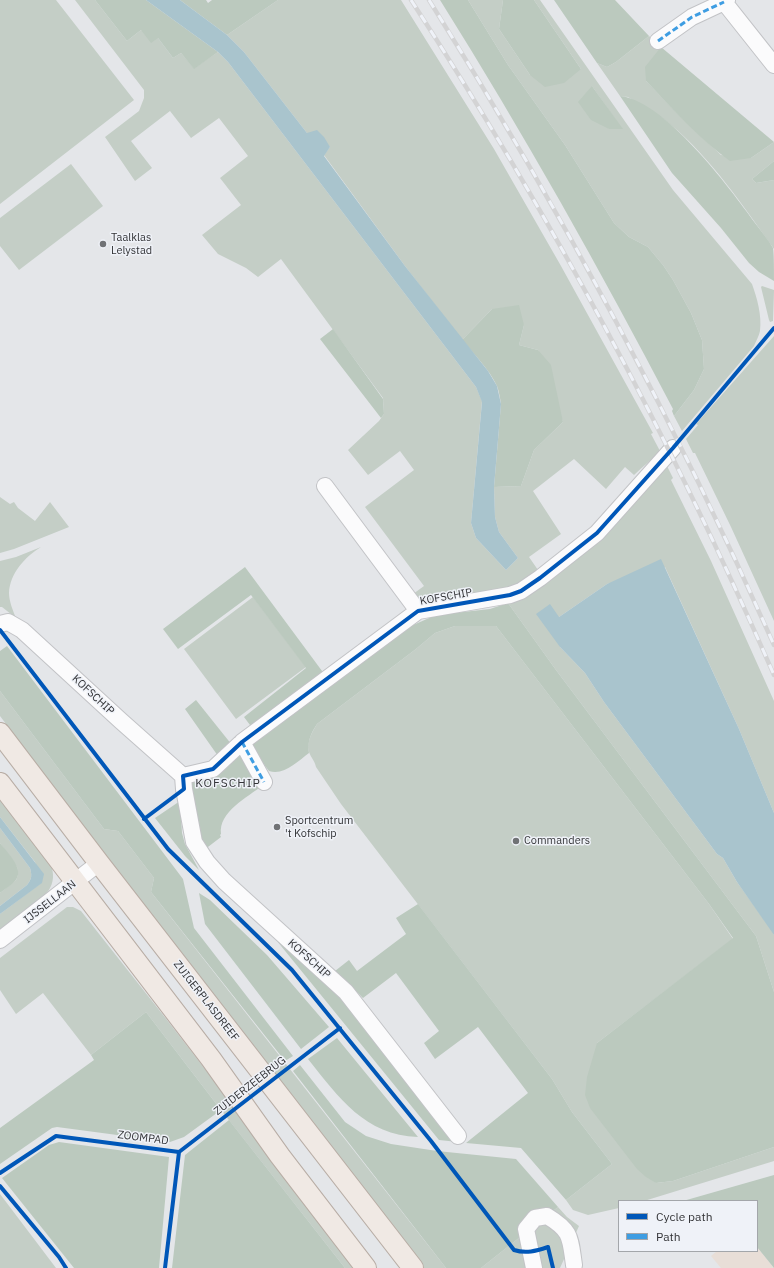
<!DOCTYPE html>
<html>
<head>
<meta charset="utf-8">
<style>
	body { margin:0 }
	#map { position:relative; width:774px; height:1268px; overflow:hidden; background:#e4e6e9; font-family:"IBM Plex Sans",sans-serif }
	canvas { display:block }
	.legend { position:absolute; left:618px; top:1200px; width:140px; height:52px; box-sizing:border-box; background:#eff2f8; border:1px solid #a3a6aa; margin:0; padding:5px 7px; list-style:none; font-size:12px; color:#323336 }
	.legend li { display:flex; align-items:center; gap:8px; height:20px }
	.legend b { width:20px; border:1px solid #a3a6aa }
</style>
</head>
<body>
<div id="map">
<canvas width="774" height="1268"></canvas>
<ul class="legend">
<li><b style="height:5px;background:#0057b8"></b>Cycle path</li>
<li><b style="height:5px;background:#3e9de2"></b>Path</li>
</ul>
</div>
<script>
const c = document.querySelector('canvas').getContext('2d');
c.lineJoin = 'round';
function paint(path, color) { c.fillStyle = color; c.fill(path, 'evenodd'); }
function stroke(path, color, width, dash) { c.strokeStyle = color; c.lineWidth = width; c.lineCap = dash ? 'butt' : 'round'; c.setLineDash(dash || []); c.stroke(path); }
function write(font, color, halo, rows, align = 'center') {
  c.font = font + ' "IBM Plex Sans",sans-serif'; c.lineWidth = 3; c.setLineDash([]); c.textBaseline = 'middle'; c.strokeStyle = halo; c.fillStyle = color; for (const [text, x, y, turn = 0] of rows) {
    c.save(); c.translate(x, y); c.rotate((+turn || 0) * Math.PI / 180); c.textAlign = isNaN(turn) ? turn : align; if (halo) c.strokeText(text, 0, 0); c.fillText(text, 0, 0); c.restore();
  }
}
paint(new Path2D(`
	M757,1247L774,1268H721L711,1256L717,1251H757Z`), '#e8ded7');
paint(new Path2D(`
	M0,0H56L134,100L0,204Z
	M75,0H95L127,41L141,30L158,38L173,58L181,53L194,68L218,52L228,62L476,387L482,401L471,523L476,538L506,570L518,558L499,532L495,517L494,487L521,486L534,450L563,422L538,350L519,345L524,325L492,309L462,340L405,266L324,155L330,147L307,133L244,52L227,35L278,0H401L494,149L561,266L653,433L651,434L660,451C652,460 643,466 634,475L625,467L606,489L574,459L533,491L561,534L529,557L538,570L514,587L427,603L416,598L413,594L424,586L365,507L414,470L400,451L368,475L348,450L379,421L384,414L383,398L281,259L258,277L246,268L218,254L202,235L241,205L220,178L248,156L219,118L191,138L170,111L131,141L152,168L135,181L105,137L139,111L144,98V90Z
	M468,0H503L499,29L530,75L581,69L534,0H540L673,190L752,284C757,298 762,315 760,331C759,336 756,341 754,346L682,431L674,416L694,390L704,369L702,340L691,313L673,280L663,265L648,247L629,237L614,223L565,145L508,65ZM592,86L622,129H609Z
	M649,36L661,47L646,81L679,115L721,155L751,158L774,142V161L752,179L756,183L774,180V249C744,207 711,158 671,125C658,114 642,106 628,97L620,96L597,63L607,67L616,62Z
	M71,164L103,206L19,270L0,246V218Z
	M762,286L774,290L773,321L770,322L769,320L761,287Z
	M774,336V621L731,527L695,453H693L686,439L698,425L696,424Z
	M665,462L673,478L671,480L711,561L774,701V813L739,729L665,567L607,584L559,617L560,647L585,673L604,702L717,854L723,858L737,882L773,932L774,935V992L756,936L556,670L508,603Z
	M0,497L10,504L14,502L18,508L35,521L50,502L69,527L14,549L0,553Z
	M41,547C25,557 10,573 9,593C9,601 13,611 16,618L2,607H0V561L16,557Z
	M253,597L306,667L236,719L184,649Z
	M455,626H496L709,904L733,939L597,1043L656,1183L673,1181L774,1147V1161L644,1201H619V1208L588,1215L573,1210L566,1200L612,1164L572,1112L552,1079L341,804L316,767C315,761 311,758 309,752C306,743 312,732 317,724L416,649L435,633Z
	M0,691L104,829L118,831L154,878L151,892L446,1268H424L152,917L0,716Z
	M0,796L50,861C53,870 55,879 50,888C45,899 11,922 0,930V914L41,883L35,862L0,817Z
	M0,828L30,868C32,875 32,879 27,885L0,906V893L16,880L18,875L17,867L0,843Z
	M67,907H73L81,911L167,1020L359,1268H345L221,1110L146,1012L91,1055L43,993L16,1014L0,990V958Z
	M0,1194L56,1268H0Z
	M558,1207L567,1217L579,1226L560,1268H481Z`), '#c4cec6');
paint(new Path2D(`
	M95,0H146L218,52L194,69L181,53L173,58L158,38L151,43L141,30L127,41Z
	M180,0H206L208,3L212,0H278L227,35Z
	M440,0H468L508,65L565,145L614,223L629,237L648,247L663,265L673,280L691,313L702,340L704,369L694,390L674,416L672,411L673,409C600,269 524,134 440,0Z
	M503,0H534L581,69L564,83L545,87L530,75L499,29Z
	M554,0H615L649,36L616,62L607,67L597,63Z
	M661,47L774,142L751,158L730,161C700,140 671,107 646,81L645,67Z
	M592,86L623,129H609L591,120L578,102Z
	M620,96C664,100 730,188 755,223C761,231 768,239 773,248C774,254 774,273 774,281L759,272L749,263L721,228L672,173Z
	M774,161V180L756,183L752,179Z
	M519,305L524,325L519,345L538,350L551,365L563,422L534,450L521,486L494,487L501,404C500,398 499,391 497,386C489,369 474,354 462,340L492,309Z
	M333,329L383,399L384,414L381,418L320,339Z
	M245,567L325,675L253,729L244,717L306,668L251,595L178,649L163,629Z
	M508,603L556,670L756,936L774,992V1147L673,1181L656,1183L646,1177L637,1169L590,1108L585,1095L587,1077L597,1043L733,938L709,904L496,626H455L435,633L416,649L317,724C311,733 307,742 309,753C298,761 284,776 269,771L250,746L411,626L436,615L490,609Z
	M7,646L183,879L194,928L293,1056L285,1061L151,892L154,878L118,831L104,829L0,691V651Z
	M196,700L232,745L218,756L185,709Z
	M239,753L263,785C248,797 218,812 221,834L220,835L221,837L204,850L187,780C205,784 225,763 239,753Z
	M180,801L182,833L185,844L199,870L185,856L155,818Z
	M0,843C6,851 23,867 17,878C14,884 5,889 0,893Z
	M199,893L210,900L267,955L329,1027L301,1049L205,924Z
	M418,904L552,1079L572,1112L612,1164L566,1200L521,1148L466,1143L528,1093L478,1027L435,1059L424,1043L439,1031L396,973L363,998L335,971L349,960L357,971L406,934L396,918Z
	M277,941L336,992L458,1142L439,1140Z
	M146,1012L221,1110L184,1137L170,1142L57,1127L52,1128L0,1164V1128L94,1060L91,1055Z
	M337,1038L418,1137C365,1135 339,1098 308,1059Z
	M300,1065L345,1122L366,1136L391,1144L437,1151L516,1159L558,1207L481,1268H446L293,1071Z
	M229,1120L345,1268H172L185,1155Z
	M59,1142L169,1157L159,1268H74L2,1178L49,1145Z
	M774,1175V1268L757,1247V1201H683Z`), '#bbc9be');
paint(new Path2D(`
	M146,0H180L227,35L244,52L307,133L317,130L324,137L330,147L324,156L405,266L488,371L497,386L501,404L494,487L495,517L499,532L518,558L506,570L476,538L471,523L482,402L476,387L228,62L218,52Z
	M661,559L739,729L774,813V935L737,882L723,858L717,854L604,702L585,673L560,647L536,614L550,604L559,617L607,584Z
	M0,817L44,874L42,883L0,914V906L27,885C32,879 32,875 30,868L0,828Z`), '#a9c4cd');
const minor = new Path2D(`
	M727,0L724,2L774,65
	M658,41L692,17L724,2
	M325,486L418,611
	M0,624L8,622L22,630L121,721L183,776L184,789L194,842L207,862L224,881L346,992L458,1136
	M242,742L264,782
	M183,776L213,769L242,742L418,611L510,595L521,591L540,578L597,533L673,448
	M0,940L99,863
	M534,1268L526,1229L535,1218L547,1216C572,1231 570,1238 574,1265`);
const major = new Path2D(`
	M0,733L99,863L413,1268
	M0,783L211,1059L280,1156L366,1268`);
stroke(minor, '#c2c3c6', 18);
stroke(major, '#b8ada5', 22);
stroke(minor, '#fbfbfc', 16);
stroke(major, '#f0e9e4', 20);
const rail = new Path2D(`
	M411,0C550,214 672,441 774,675
	M429,0C559,207 675,421 774,645`);
stroke(rail, '#d3d3d4', 4.5);
stroke(rail, '#eff2f8', 3, [9]);
stroke(new Path2D(`
	M658,41L692,17L724,2
	M242,742L264,782`), '#3e9de2', 3, [6, 3]);
stroke(new Path2D(`
	M0,630L168,849L292,970L431,1141L514,1250C526,1254 536,1251 548,1247L553,1268
	M144,819L184,789L183,776L213,769L242,742L418,611L510,595L521,591L540,578L597,533L673,448L774,328
	M179,1152L340,1028
	M0,1173L56,1136L179,1152
	M0,1186L59,1257L66,1268
	M165,1268L179,1152`), '#0057b8', 4);
for (const [x, y, r, color] of [
	[103,244,4,"#707275"],
	[277,827,4,"#707275"],
	[516,841,4,"#707275"]
]) { const dot = new Path2D(); dot.arc(x, y, r, 0, 2 * Math.PI); c.fillStyle = color; c.fill(dot); stroke(dot, '#eff2f8', 1.5); }
write('11px', '#323336', '#eff2f8', [
	["Taalklas",111,238],
	["Lelystad",111,251],
	["Sportcentrum",285,821],
	["'t Kofschip",285,834],
	["Commanders",524,841]
], 'left');
write('11px', '#323336', '#eff2f8', [
	["KOFSCHIP",446,597,-10],
	["KOFSCHIP",93,695,43],
	["IJSSELLAAN",50,902,-38],
	["KOFSCHIP",309,959,42],
	["ZUIGERPLASDREEF",206,1001,52],
	["ZUIDERZEEBRUG",250,1086,-38],
	["ZOOMPAD",143,1138,7]
]);
c.letterSpacing = '1px';
write('12px', '#323336', '#eff2f8', [
	["KOFSCHIP",228,784]
]);
c.letterSpacing = '0px';
</script>
</body>
</html>
